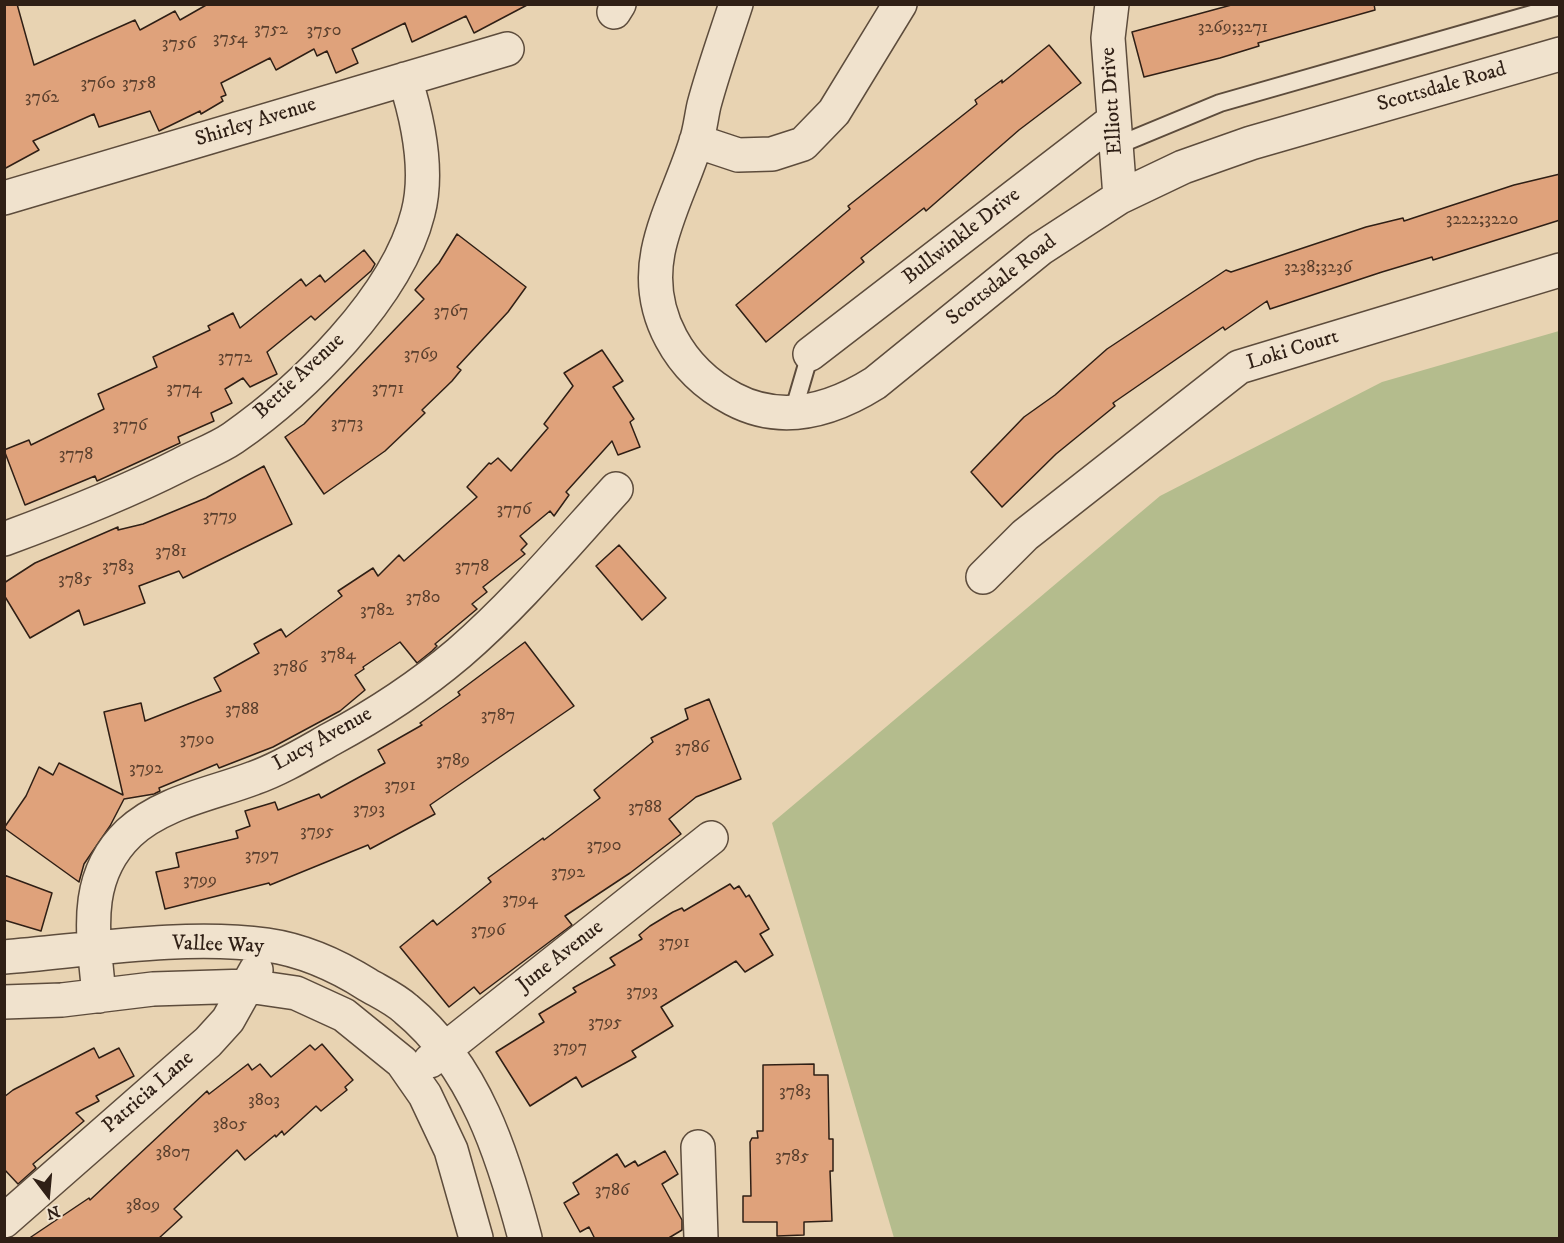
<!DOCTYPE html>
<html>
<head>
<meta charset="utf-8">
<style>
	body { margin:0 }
	#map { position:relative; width:1564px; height:1243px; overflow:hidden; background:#e8d3b2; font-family:"IM FELL DW Pica",serif }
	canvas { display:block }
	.frame { position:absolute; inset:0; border:6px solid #2f1f15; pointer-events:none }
	.north { position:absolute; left:18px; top:1165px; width:60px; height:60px; -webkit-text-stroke:4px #f0e2cd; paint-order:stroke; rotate:164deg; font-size:16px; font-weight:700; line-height:24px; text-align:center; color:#2f1f15 }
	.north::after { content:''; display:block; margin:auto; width:21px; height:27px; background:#2f1f15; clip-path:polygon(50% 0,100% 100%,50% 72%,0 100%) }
</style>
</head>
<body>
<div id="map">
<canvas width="1564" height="1243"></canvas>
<div class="frame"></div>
<div class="north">N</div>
</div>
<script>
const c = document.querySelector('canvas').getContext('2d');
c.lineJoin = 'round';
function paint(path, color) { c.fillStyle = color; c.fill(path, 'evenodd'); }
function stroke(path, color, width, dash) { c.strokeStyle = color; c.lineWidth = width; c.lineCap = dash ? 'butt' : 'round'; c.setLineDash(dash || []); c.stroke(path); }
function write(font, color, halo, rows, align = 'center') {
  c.font = font + ' "IM FELL DW Pica",serif'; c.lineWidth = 4.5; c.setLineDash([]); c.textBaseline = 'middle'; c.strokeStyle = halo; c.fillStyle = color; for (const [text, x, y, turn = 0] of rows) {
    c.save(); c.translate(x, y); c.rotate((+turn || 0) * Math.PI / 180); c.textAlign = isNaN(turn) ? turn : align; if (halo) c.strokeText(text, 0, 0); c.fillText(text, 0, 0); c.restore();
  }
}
paint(new Path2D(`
	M1559,331V1238H894L772,823L1160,496L1382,382Z`), '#b4bc8d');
const building = new Path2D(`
	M4,4H17L34,65L135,20L140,30L175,11L180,20L208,4H529L474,33L466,16L412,42L405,23L352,49L358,63L336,73L327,51L317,56L314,49L276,70L270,58L221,83L226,95L221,97L223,101L201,114L200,111L159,131L150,111L99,127L94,114L33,141L39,150L4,169Z
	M1235,4H1374L1375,10L1258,43L1259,46L1220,58L1144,77L1132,32Z
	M1049,45L1081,83L1019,130L926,211L924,208L861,258L864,262L766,342L736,305L850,209L848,206L977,104L975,100L1002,80V83Z
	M1560,174V220L1433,260L1432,257L1382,272L1270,309L1267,301L1225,330L1223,327L1113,403L1115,406L1056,454L1002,507L971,472L1024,417L1055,395L1107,349L1226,270L1231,272L1366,227L1403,218L1404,221L1514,185Z
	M457,234L526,287L508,312L457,367L461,370L452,381L422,410L425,413L385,451L324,494L285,437L304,424L424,299L415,290L439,263Z
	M364,250L375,264L371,271L315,320L311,316L267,352L277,374L250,387L243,378L225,389L232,403L211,413L214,421L178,437L180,443L97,481L95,476L25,505L4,450L29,440L31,445L104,409L98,394L157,367L153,357L210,330L208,326L233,313L240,328L301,279L306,286L320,275L325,282Z
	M602,350L623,381L613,387L634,419L630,422L640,447L618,455L612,441L566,492L569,495L554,516L550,511L520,536L527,544L521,550L525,554L483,587L487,592L472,604L477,609L435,644L437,646L432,651L417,663L400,642L363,667L364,669L355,675L365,690L340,711L273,747L219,768L217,764L159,788L160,791L154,794L124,799L110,826L84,864L79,882L4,828L26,796L39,767L53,775L59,763L123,795L104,712L141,703L145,721L221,691L214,678L259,653L254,644L281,629L286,637L342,596L338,591L373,568L378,576L399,555L404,561L477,497L467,487L489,463L491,464L498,458L511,471L548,428L544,424L573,386L564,373Z
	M264,466L292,524L183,578L179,571L139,586L145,603L84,625L79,610L30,638L4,595V583L35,563L118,527V530L143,524L206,498Z
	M619,545L666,598L642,620L596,566Z
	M525,642L574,706L430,805L435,814L370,849L368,845L270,885L269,883L165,909L156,872L179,867L176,853L238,838L236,831L250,826L245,811L275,802L278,810L319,794L321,798L385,763L378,750L422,725L420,723L460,695L458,692Z
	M709,699L741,779L696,797L669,819L681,834L630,873L565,916L572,925L480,994L474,987L449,1007L400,947L433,920L437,925L491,882L488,878L543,838L544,840L600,798L594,790L653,742L651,738L688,719L685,709Z
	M4,875L52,893L41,931L4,920Z
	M730,884L734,889L739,886L746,897L749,895L769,929L760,934L773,955L745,972L736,961L661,1007L673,1026L632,1051L636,1057L582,1087L576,1077L530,1106L496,1052L544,1022L539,1014L576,992L573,988L615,965L610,958L642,939L639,935L650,926L673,912L682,908L684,911Z
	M322,1044L353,1080L345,1087L347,1090L321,1111L316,1106L284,1135L282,1131L276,1137L275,1135L245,1160L237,1150L174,1209L182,1217L158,1239H28L89,1198L90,1200L207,1091L209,1094L248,1064L252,1070L260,1064L271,1077L310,1045L315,1050Z
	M94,1048L99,1058L119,1048L134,1076L96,1096L99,1101L76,1113L84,1121L33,1164L36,1168L18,1184L4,1169V1097L13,1090Z
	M814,1064V1075H828L829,1136V1139H833V1171H830L832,1221L804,1222V1235L777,1236V1222H743V1196H751L750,1142L752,1138H758L757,1131H763V1065Z
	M665,1151L678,1174L662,1184L682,1220V1230L667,1239H595L589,1227L580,1232L564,1203L579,1194L573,1183L617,1154L625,1167L635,1161L638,1166Z`);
paint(building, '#dfa27b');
stroke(building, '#2f1f15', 1.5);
const lane = new Path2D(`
	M1116,146L1220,103L1560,6
	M793,412L810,354`);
const street = new Path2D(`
	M736,4C725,38 713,71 704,105C701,118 700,132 695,145C684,180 665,216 658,252C646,314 680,371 733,399C782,425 832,410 875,383L1040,249L1120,197L1183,167L1251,143L1560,54
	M1112,4L1108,38L1120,197
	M614,12L619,4
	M696,141L738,155L772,154L803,144L834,112L900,4
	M4,198L507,49
	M810,354L1114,120
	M4,539C64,517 123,494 180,465C197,456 217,449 233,438C302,390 397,297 418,213C429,171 418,120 405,79
	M983,577L1025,535L1239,367L1560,270
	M4,957C89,950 183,934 267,945C302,950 338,966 368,985C380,992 395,999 406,1009C475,1066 503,1155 525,1238
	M99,996C94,937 81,879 129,833C162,802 212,794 254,778C280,769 306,753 331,739C376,715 420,686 459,653C516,604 566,544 616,489
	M4,1002L62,1000L153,989L248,986L296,993L344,1015L402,1062L425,1095L451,1150L476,1238
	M430,1061L711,838
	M698,1147L701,1238
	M4,1221L208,1042L228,1020L256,970`);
stroke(lane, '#5d4c3c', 20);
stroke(street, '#5d4c3c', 36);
stroke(lane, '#f0e2cd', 16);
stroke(street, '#f0e2cd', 33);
write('18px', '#5b402e', null, [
	["3269;3271",1233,28],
	["3752",271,30],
	["3750",324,31],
	["3754",230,39],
	["3756",179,44],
	["3760",98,84],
	["3758",139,84],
	["3762",42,98],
	["3222;3220",1482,220],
	["3238;3236",1318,268],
	["3767",451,312],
	["3769",421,355],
	["3772",235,358],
	["3774",184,389],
	["3771",388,389],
	["3773",347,424],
	["3776",130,426],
	["3778",76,455],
	["3776",514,510],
	["3779",220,517],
	["3781",171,552],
	["3783",118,567],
	["3778",472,567],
	["3785",75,580],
	["3780",423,598],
	["3782",377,611],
	["3784",338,655],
	["3786",290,668],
	["3788",242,710],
	["3787",498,716],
	["3790",197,740],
	["3786",692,748],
	["3789",453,761],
	["3792",146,769],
	["3791",400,786],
	["3788",645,808],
	["3793",369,810],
	["3795",317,832],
	["3790",604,846],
	["3797",262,856],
	["3792",568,873],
	["3799",200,881],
	["3794",520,900],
	["3796",488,931],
	["3791",674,943],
	["3793",642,992],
	["3795",605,1023],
	["3797",570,1048],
	["3783",795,1092],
	["3803",264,1101],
	["3805",230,1125],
	["3807",173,1153],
	["3785",792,1157],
	["3786",612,1191],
	["3809",143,1206]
]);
write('21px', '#2f1f15', '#f0e2cd', [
	["Scottsdale Road",1442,88,-16],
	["Elliott Drive",1113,101,-94],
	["Shirley Avenue",256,123,-17],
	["Bullwinkle Drive",962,237,-38],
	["Scottsdale Road",1002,281,-38],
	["Loki Court",1293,351,-17],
	["Bettie Avenue",300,377,-43],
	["Lucy Avenue",323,740,-29],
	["Vallee Way",218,946,2],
	["June Avenue",561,957,-38],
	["Patricia Lane",149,1093,-41]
]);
</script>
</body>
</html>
